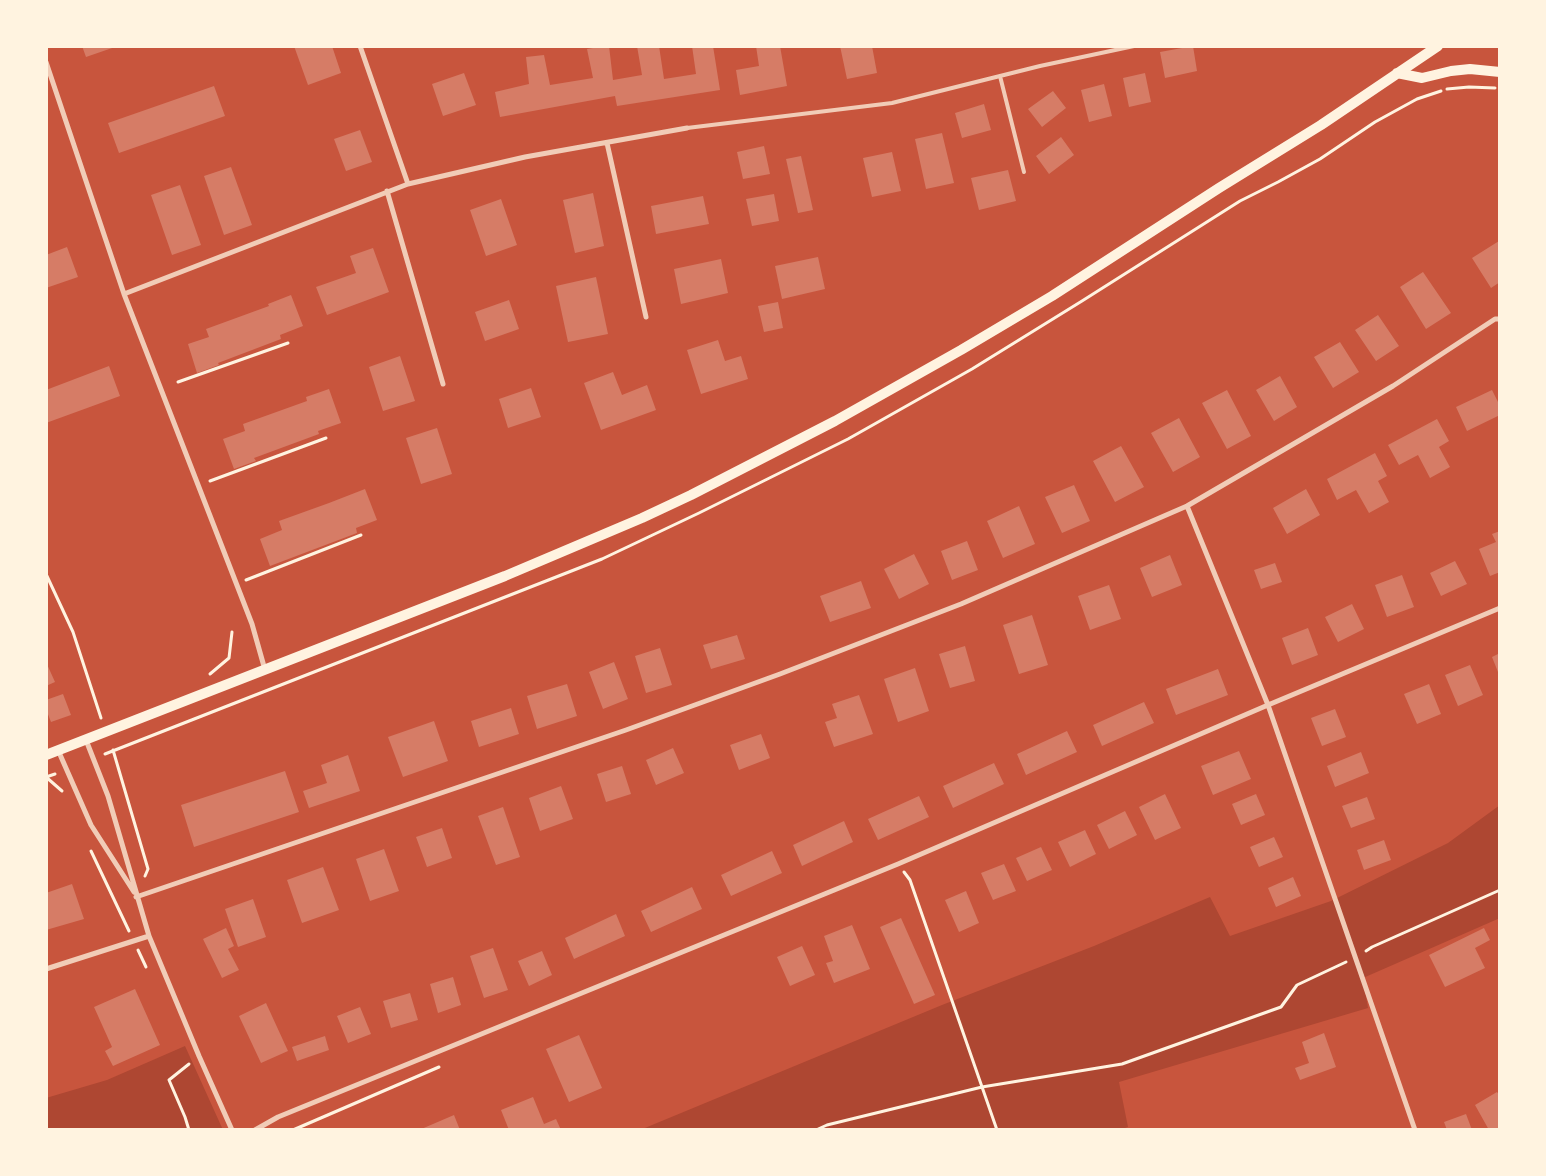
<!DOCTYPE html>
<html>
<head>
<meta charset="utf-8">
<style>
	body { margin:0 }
	#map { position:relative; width:1546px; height:1176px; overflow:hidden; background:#c8553d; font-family:Spectral,serif }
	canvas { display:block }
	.frame { position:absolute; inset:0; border:48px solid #fff3e0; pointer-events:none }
</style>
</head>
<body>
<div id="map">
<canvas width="1546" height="1176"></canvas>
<div class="frame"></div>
</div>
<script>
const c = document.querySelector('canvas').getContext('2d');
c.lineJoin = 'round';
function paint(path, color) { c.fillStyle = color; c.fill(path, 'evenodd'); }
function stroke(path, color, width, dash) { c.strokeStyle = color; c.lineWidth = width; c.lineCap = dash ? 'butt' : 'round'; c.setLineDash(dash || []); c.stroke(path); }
paint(new Path2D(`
	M1500,805V918L1363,978L1368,1008L1119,1082L1128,1127L1119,1130H640L942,1005L1094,946L1210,897L1230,936L1331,901L1448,843Z
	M185,1046L223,1130H46V1098L107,1080Z`), '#ae4732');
paint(new Path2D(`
	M82,46H115V47L86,57Z
	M294,46H332L341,73L308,85Z
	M605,46H609L613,80L642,75L637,46H659L664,79L696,74L692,46H713L720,90L617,106L615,96L500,117L495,92L529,84L526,57L544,55L550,85L593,78L587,49Z
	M756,46H780L787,86L740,95L736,70L759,66Z
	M840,46H872L877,73L847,79Z
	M1193,46L1197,71L1165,78L1160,52Z
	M464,73L476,105L443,116L432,84Z
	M1145,73L1151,102L1129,107L1123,78Z
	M1104,84L1112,116L1089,122L1081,90Z
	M214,86L225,116L119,153L108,123Z
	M1053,91L1066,108L1042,127L1028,109Z
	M984,104L991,130L962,138L955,113Z
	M360,130L372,162L346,171L334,139Z
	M942,133L954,183L926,189L915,139Z
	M1061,137L1074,155L1049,174L1036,156Z
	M764,146L770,174L743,179L737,152Z
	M892,152L901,191L872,197L863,158Z
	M801,156L813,210L798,213L786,159Z
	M231,167L252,225L224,235L204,176Z
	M1008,170L1016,201L979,210L971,178Z
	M180,185L201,245L172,255L151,195Z
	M593,193L604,246L575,253L563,200Z
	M774,194L779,221L752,226L746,199Z
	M703,196L709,224L656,234L651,206Z
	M501,199L517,245L486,256L470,210Z
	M1499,241L1500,282L1491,288L1472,258Z
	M67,247L78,277L46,288V255Z
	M373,248L389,292L327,315L316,287L356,273L350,256Z
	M818,257L825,289L782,299L775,266Z
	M721,259L728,293L681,304L674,269Z
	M1423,272L1451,313L1426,329L1400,287Z
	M596,277L608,334L568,342L556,286Z
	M291,295L303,326L280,335L281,339L218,363L219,365L197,373L188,344L209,337L206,329L269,306L268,304Z
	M509,300L519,329L485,341L475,312Z
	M778,302L783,328L764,332L758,306Z
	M1378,315L1399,346L1376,361L1355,330Z
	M718,340L725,361L741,356L748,379L701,394L687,350Z
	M1340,342L1359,372L1333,388L1314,357Z
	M400,356L415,401L383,411L369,367Z
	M109,366L120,396L46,423V390Z
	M613,372L622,395L647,385L656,410L601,430L584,383Z
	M1280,376L1297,407L1274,421L1256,390Z
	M531,388L541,417L508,428L499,399Z
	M329,389L341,423L318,431L319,434L254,458L256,461L234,469L223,439L245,431L243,424L307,401L306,397Z
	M1227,390L1251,436L1227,449L1202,403Z
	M1492,390L1500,406V415L1467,431L1456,407Z
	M1179,418L1200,457L1173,472L1151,433Z
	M1437,419L1449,441L1439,447L1450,467L1430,478L1418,455L1399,465L1388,445Z
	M437,428L452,474L421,484L406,438Z
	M1121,446L1144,487L1115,502L1093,461Z
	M1375,453L1387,476L1378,481L1389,502L1369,513L1356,490L1337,500L1327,479Z
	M1074,485L1090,521L1062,533L1045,497Z
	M365,489L377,520L356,528L357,533L270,566L260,539L282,530L279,521L329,503Z
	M1306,489L1320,515L1287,534L1273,508Z
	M1019,506L1035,544L1003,558L987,521Z
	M1500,531V572L1490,576L1479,549L1496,542L1492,534Z
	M967,541L978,570L952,580L941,551Z
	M914,554L929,584L899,599L884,569Z
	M1170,555L1182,585L1152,597L1140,568Z
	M1455,561L1467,584L1441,596L1430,573Z
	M1275,563L1282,582L1261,589L1254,570Z
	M1402,575L1414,607L1387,617L1375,585Z
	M861,581L871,608L830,622L820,596Z
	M1109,585L1121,619L1090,630L1078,596Z
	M1352,604L1364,629L1338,642L1325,617Z
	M1032,615L1048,665L1019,674L1003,625Z
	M1308,628L1318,655L1292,665L1282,638Z
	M737,635L745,659L711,669L703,645Z
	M965,646L975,681L950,688L939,654Z
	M660,648L672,685L646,693L635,656Z
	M1500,653V677L1492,657Z
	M46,662L55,682L46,686Z
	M614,662L628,699L603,709L589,672Z
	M1470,665L1483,695L1458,706L1445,675Z
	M915,668L929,711L898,722L884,679Z
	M1218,669L1228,695L1176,715L1166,689Z
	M567,684L577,716L537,729L527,696Z
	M1429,684L1441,714L1417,724L1404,694Z
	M63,694L71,715L51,722L46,709V700Z
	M859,695L873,734L834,747L825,722L837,718L832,704Z
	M1144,702L1154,723L1102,746L1093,725Z
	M511,708L519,734L479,747L471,721Z
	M1335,709L1346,737L1322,746L1311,718Z
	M434,721L448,761L403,777L388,737Z
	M1067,731L1077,752L1026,775L1017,754Z
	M761,734L770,758L739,770L730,745Z
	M673,748L684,773L656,785L646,760Z
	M1239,751L1251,779L1213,795L1201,766Z
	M1361,752L1369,773L1335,787L1327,766Z
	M348,755L360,791L309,808L303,791L327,783L321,765Z
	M994,763L1004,784L953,808L943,786Z
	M622,766L631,794L606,802L597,774Z
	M285,771L299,812L194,847L181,805Z
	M561,786L573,819L540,831L529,798Z
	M1165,794L1181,828L1155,840L1139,807Z
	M1256,794L1265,815L1241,825L1232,804Z
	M919,796L929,817L878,840L868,819Z
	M1367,797L1375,819L1351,828L1342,806Z
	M503,807L520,857L496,865L478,816Z
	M1125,811L1137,835L1109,849L1097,825Z
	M844,821L853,842L802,866L793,845Z
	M442,828L452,858L427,867L416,837Z
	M1085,830L1096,854L1070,867L1058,842Z
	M1274,837L1283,857L1259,867L1250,847Z
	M1384,840L1391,860L1364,870L1357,850Z
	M1041,847L1052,870L1027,881L1016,858Z
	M384,849L399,891L370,901L356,859Z
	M772,851L782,873L731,896L721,875Z
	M1004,864L1016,891L993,900L981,873Z
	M323,867L339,910L302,923L287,880Z
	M1293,877L1301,896L1276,907L1268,888Z
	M72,884L84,919L46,930V893Z
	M692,887L702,909L651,932L641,911Z
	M966,891L979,923L959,932L945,900Z
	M253,899L266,937L238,947L225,909Z
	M616,914L625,936L574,959L565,938Z
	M901,918L935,995L914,1004L880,927Z
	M852,925L870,969L834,983L826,963L833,961L824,936Z
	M226,928L234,946L228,949L239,970L222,978L203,939Z
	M1484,928L1490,940L1475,948L1485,968L1445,987L1429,955Z
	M802,946L815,975L790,986L777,957Z
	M493,948L508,990L484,998L470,956Z
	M542,951L552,975L529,986L518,961Z
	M453,977L461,1005L438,1013L430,984Z
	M135,989L160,1045L113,1066L105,1051L112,1047L94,1007Z
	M410,993L418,1020L391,1028L383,1001Z
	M266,1003L288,1051L261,1063L239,1016Z
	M360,1007L371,1034L348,1043L337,1016Z
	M1324,1033L1336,1067L1300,1080L1295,1068L1309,1063L1302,1042Z
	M579,1035L602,1088L569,1102L546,1049Z
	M325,1036L329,1050L297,1061L292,1047Z
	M1497,1092L1500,1096V1130H1489L1475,1105Z
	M533,1097L544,1124L556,1119L561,1130H509L501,1110Z
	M1466,1114L1472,1130H1447L1444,1122Z
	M454,1115L460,1130H419Z`), '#d67c66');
stroke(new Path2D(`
	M1447,89L1469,87L1495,88
	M178,382L288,343
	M210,481L326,438
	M46,574L73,632L101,718
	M246,580L361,535
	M210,674L229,658L232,632
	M113,750L148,869L145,876
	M105,754L602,559L699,513L848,439L972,369L1082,301L1240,201L1278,182L1320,159L1375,122L1417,99L1441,91
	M46,777L55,774
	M46,777L62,791
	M91,851L129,931
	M904,872L910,880L997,1130
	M138,950L146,967
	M1366,951L1372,947L1500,890
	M189,1064L169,1080L185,1117L189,1130
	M293,1130L439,1067
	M816,1130L827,1125L982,1087L1122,1064L1281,1007L1297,985L1346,962`), '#fff3e0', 3);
stroke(new Path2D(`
	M1000,76L1024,172
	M687,128L892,103L1040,66L1134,46`), '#f1ccb7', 4);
stroke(new Path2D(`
	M360,46L408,184
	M46,62L124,294L252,624L265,670
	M607,143L646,317
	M387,191L443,384
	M124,294L408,184L525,157L687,128
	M1187,506L1268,705L1415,1130
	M86,740L108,796L149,936L199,1056L232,1130
	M58,750L91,825L134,892
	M136,897L626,730L780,674L961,604L1187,506L1393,386L1495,319H1500
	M46,969L149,936
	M255,1130L278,1117L898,864L1268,705L1500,608`), '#f1ccb7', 5);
stroke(new Path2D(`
	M1397,73L1422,78L1451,71L1470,69L1500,72
	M46,755L505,576L642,518L691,495L835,421L961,350L1052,296L1219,188L1321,125L1438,46`), '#fff3e0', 10);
</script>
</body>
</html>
